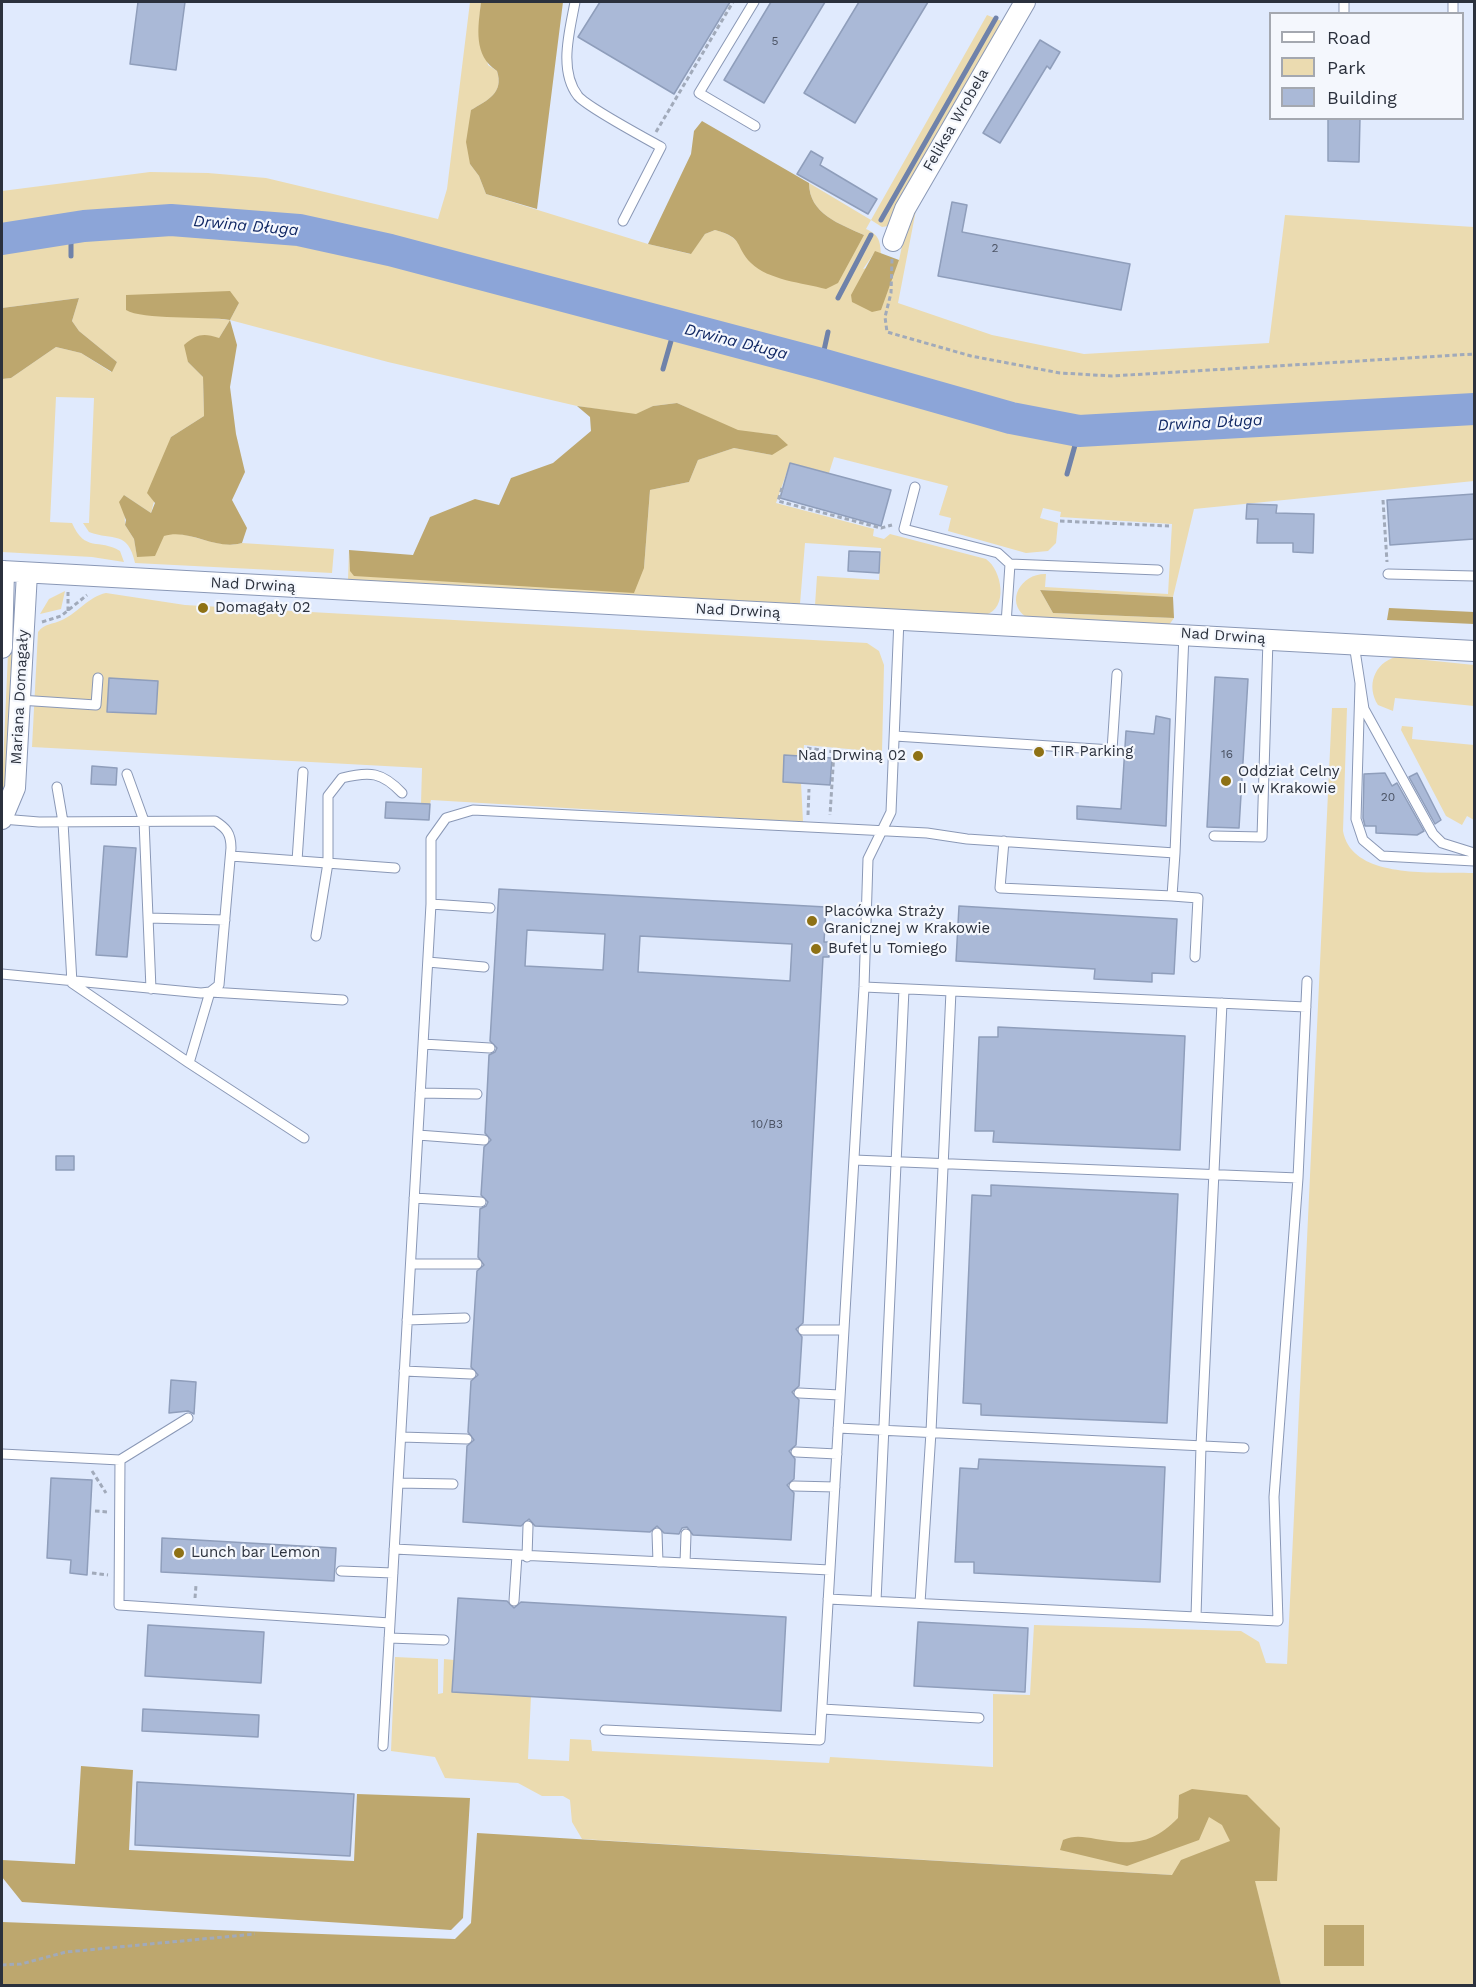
<!DOCTYPE html>
<html>
<head>
<meta charset="utf-8">
<style>
	body { margin:0 }
	#map { position:relative; width:1476px; height:1987px; overflow:hidden; background:#e0eafd; font-family:"Work Sans",sans-serif }
	canvas { display:block }
	.frame { position:absolute; inset:0; border:3px solid #2b313d; pointer-events:none }
	.legend { position:absolute; left:1269px; top:12px; width:195px; height:108px; box-sizing:border-box; background:#f4f7fd; border:2px solid #a4a8b0; margin:0; padding:8px 10px; list-style:none; font-size:18px; color:#2b313d }
	.legend li { display:flex; align-items:center; gap:12px; height:30px }
	.legend b { width:30px; border:2px solid #a4a8b0 }
</style>
</head>
<body>
<div id="map">
<canvas width="1476" height="1987"></canvas>
<div class="frame"></div>
<ul class="legend">
<li><b style="height:8px;background:#fff"></b>Road</li>
<li><b style="height:16px;background:#ebdbb0"></b>Park</li>
<li><b style="height:16px;background:#aab9d7"></b>Building</li>
</ul>
</div>
<script>
const c = document.querySelector('canvas').getContext('2d');
c.lineJoin = 'round';
function paint(path, color) { c.fillStyle = color; c.fill(path, 'evenodd'); }
function stroke(path, color, width, dash) { c.strokeStyle = color; c.lineWidth = width; c.lineCap = dash ? 'butt' : 'round'; c.setLineDash(dash || []); c.stroke(path); }
function write(font, color, halo, rows, align = 'center') {
  c.font = font + ' "Work Sans",sans-serif'; c.lineWidth = 4.5; c.setLineDash([]); c.textBaseline = 'middle'; c.strokeStyle = halo; c.fillStyle = color; for (const [text, x, y, turn = 0] of rows) {
    c.save(); c.translate(x, y); c.rotate((+turn || 0) * Math.PI / 180); c.textAlign = isNaN(turn) ? turn : align; if (halo) c.strokeText(text, 0, 0); c.fillText(text, 0, 0); c.restore();
  }
}
paint(new Path2D(`
	M470,2H481L479,22L488,65L497,71C504,93 488,100 471,110L470,164L479,176L486,194L648,244L690,254L705,234L715,230C735,235 741,244 751,262L864,235C840,224 809,214 809,183L871,220L987,15L1004,22L888,226L882,227L871,220L866,229C879,235 880,240 881,254L875,252L863,269L899,260L909,214L941,160H945L916,210L898,303L992,335L1084,354L1269,343L1285,215L1474,227V481L1194,509L1173,597L1040,590L1053,613L1174,618L1169,625L1026,617C1004,601 1022,573 1046,574L1045,587L1168,594L1172,524L1060,517L1061,512L1043,508L1040,518L1058,523L1056,543L1048,551L1026,553L948,531L951,518L939,515L948,486L834,457L829,473L790,463L776,503L874,529L873,536L884,539L890,534L986,559C1002,570 1009,609 985,615L818,606L815,605L817,576L879,580L881,548L805,543L800,604L348,580L349,550L350,571L644,568L650,490L689,482L698,460L734,448L772,455L777,435L738,431L677,403L653,406L636,415L577,406L388,362L230,320L219,338L188,362L203,377L204,416L171,437L151,513L124,495L125,525L134,539L137,556C145,550 154,540 163,536C182,526 215,551 242,543L334,549L332,573L135,563C128,530 113,541 89,532L83,523H89L94,398L56,397L50,522L72,523C85,553 99,538 120,551L124,562L92,557L2,552V379L11,378L56,347L81,353L111,372L117,362L79,331L72,321L79,298L2,308V191L150,172L208,173L266,178L438,219L447,189ZM239,303L230,320L188,316Z
	M65,591L61,609L40,614L49,599Z
	M106,593L185,605L867,643L879,651L884,665L882,752L804,745L803,756H784L783,782L801,783L803,822L431,800L430,804H421L422,768L32,747L38,632C45,623 52,625 62,620C79,612 88,597 106,593Z
	M9,631H14L6,787L2,788Z
	M1396,657L1474,665V706L1395,698L1393,711L1378,705C1366,686 1374,663 1396,657Z
	M1332,708H1347L1343,831C1352,881 1436,871 1474,873V1985H1281L1254,1880L582,1839L572,1822L570,1800L563,1796H542L518,1783L445,1778L435,1757L391,1751L395,1657L438,1659V1694L443,1693L444,1659L454,1660L531,1696L528,1759L569,1761L570,1739L591,1740L592,1751L829,1763L830,1757L993,1767V1694L1030,1695L1034,1625L1241,1631L1259,1642L1266,1663L1287,1664Z
	M1402,726L1413,727L1412,739L1474,745V820L1467,816L1462,825L1446,816L1401,730Z`), '#ebdbb0');
paint(new Path2D(`
	M481,2H563L537,209L486,194L479,176L470,164L466,142L471,110C488,100 504,93 497,71C473,55 478,28 481,2Z
	M702,121L809,183C809,214 840,224 864,235L838,283L826,289C803,283 768,280 751,263C734,246 745,238 715,230L705,234L691,254L648,244L691,154L694,131Z
	M875,251L899,260L881,310L872,312L852,302L851,295Z
	M230,291L239,303L230,320L237,345L230,387L236,434L245,472L232,500L247,528L242,543C215,551 190,528 164,536L155,556L137,557L134,539L125,525L126,520L119,502L124,495L151,513L155,503L147,493L171,437L204,416L203,377L188,362L184,345C197,334 203,333 219,338L230,320C205,316 142,320 126,310V295Z
	M79,298L72,321L79,331L117,362L112,372L81,353L56,347L11,378L2,379V308Z
	M677,403L738,430L777,435L788,445L772,455L734,448L698,460L689,482L650,490L644,568L634,593L354,576L350,571L349,550L413,555L430,517L475,499L499,505L511,478L553,463L591,431L590,417L577,406L636,414L653,406Z
	M1040,590L1173,597L1174,618L1053,613Z
	M1389,608L1474,612V624L1387,620Z
	M81,1766L133,1770L129,1850L354,1861L357,1794L470,1798L463,1918L451,1930L22,1902L2,1877V1860L75,1864Z
	M1192,1789L1247,1795L1280,1828L1277,1881H1255L1281,1985H2V1922L455,1939L471,1923L477,1833L1172,1875L1181,1860L1230,1841L1222,1825L1209,1817L1199,1840L1127,1866L1060,1850L1063,1840C1075,1835 1083,1837 1096,1839C1131,1845 1152,1845 1178,1818L1179,1795Z
	M1324,1925H1364V1966H1324Z`), '#bda76e');
stroke(new Path2D(`
	M881,220L996,18
	M71,256V228
	M838,298L871,235
	M821,364L828,332
	M663,369L675,327
	M1067,474L1079,431`), '#6f82aa', 5);
stroke(new Path2D(`
	M2,239L84,226L171,220L299,230L390,250L821,364L1011,418L1079,431L1474,409`), '#8ca5d8', 32);
const building = new Path2D(`
	M138,2H185L176,70L130,64Z
	M600,2H730L674,94L578,37Z
	M771,2H825L764,103L724,80Z
	M859,2H928L855,123L804,93Z
	M1040,40L1060,52L1050,69L1047,66L1000,143L983,133Z
	M1328,118H1360L1359,162L1328,161Z
	M811,151L823,158L820,165L877,199L868,214L797,174Z
	M952,202L967,205L962,232L1130,264L1121,310L938,276Z
	M790,463L891,490L881,526L780,498Z
	M1474,494V539L1390,545L1387,500Z
	M1247,504L1277,505L1276,513L1314,514L1313,553L1293,552V543H1257L1258,519H1246Z
	M849,551L880,552L879,573L848,571Z
	M1215,677L1248,679L1239,828L1207,827Z
	M109,678L158,681L156,714L107,712Z
	M1156,716L1170,719L1166,826L1077,819V806L1121,809L1126,731L1154,734Z
	M784,755L832,758L830,785L783,782Z
	M92,766L117,768L116,785L91,784Z
	M1385,773L1392,786L1397,783L1424,831L1417,835L1376,833V826H1365L1363,818L1364,774Z
	M1417,773L1441,820L1435,824L1409,777Z
	M386,802L430,804L429,820L385,818Z
	M104,846L136,848L127,957L96,955Z
	M499,889L826,907L824,942H829V957H823L803,1323L796,1329L802,1337L799,1386L792,1392L799,1400L796,1445L789,1451L795,1459L794,1479L787,1485L794,1493L791,1540L693,1535L687,1527L682,1528L679,1534L664,1533L657,1526L650,1532L535,1526L529,1519L521,1526L463,1522L467,1446L474,1440L468,1432L471,1381L478,1375L471,1367L477,1271L484,1265L478,1257L480,1209L486,1206L488,1202L481,1195L484,1147L491,1140L485,1133L489,1055L495,1052L497,1048L490,1041ZM527,930L605,934L603,970L525,966ZM640,936L792,944L790,981L638,972Z
	M959,906L1177,919L1174,974L1152,973V982L1094,979L1095,969L956,961Z
	M998,1027L1185,1036L1180,1150L993,1142L994,1131H975L979,1037H998Z
	M56,1156H74V1170H56Z
	M991,1185L1178,1194L1167,1423L981,1415V1404L963,1403L972,1195L991,1196Z
	M171,1380L196,1382L194,1414L188,1411L169,1413Z
	M979,1459L1165,1467L1160,1582L974,1573V1562H955L960,1468L978,1469Z
	M51,1478L92,1480L87,1575L70,1573L71,1560L47,1558Z
	M162,1538L336,1548L334,1581L161,1572Z
	M458,1598L507,1601L514,1608L521,1602L786,1617L781,1711L452,1692Z
	M918,1622L1028,1628L1025,1692L914,1686Z
	M148,1625L264,1632L261,1683L145,1676Z
	M143,1709L259,1715L258,1737L142,1731Z
	M137,1782L354,1794L350,1856L135,1845Z`);
paint(building, '#aab9d7');
stroke(building, '#8f9ebb', 1.5);
const lane = new Path2D(`
	M575,2C570,30 558,70 578,96C587,107 645,138 661,147L623,221
	M754,2L699,93L755,126
	M1453,2V14
	M1344,14V2
	M915,487L904,529L998,553L1010,564L1158,570
	M1388,574L1474,576
	M1006,624L1010,564
	M1354,644L1364,709L1433,834L1442,843L1474,853
	M1360,684L1356,819L1363,840L1382,856L1474,861
	M19,700L96,705L98,678
	M895,736L1112,750L1117,674
	M127,774L144,821L151,989
	M57,787L63,822L72,983L189,1063
	M1214,836L1262,837L1268,639
	M1004,841L1000,888L1172,896
	M1175,853L1184,634
	M231,856L395,868
	M297,861L303,772
	M431,904L490,908
	M148,918L225,920
	M316,936L328,863V796L342,778C370,771 382,772 402,793
	M428,962L484,967
	M2,974L201,993L210,992L219,985L231,848C231,833 226,828 215,821L39,822L2,819
	M864,987L1306,1007
	M423,1044L490,1048
	M420,1093L477,1094
	M418,1135L484,1140
	M304,1138L189,1063L210,992L343,1000
	M854,1160L1298,1178
	M414,1198L481,1202
	M411,1264H477
	M407,1320L465,1318
	M803,1330H844
	M404,1371L471,1374
	M799,1393L840,1395
	M838,1428L1244,1448
	M401,1437L467,1439
	M796,1452L837,1454
	M2,1454L120,1460L119,1605L390,1623
	M120,1460L188,1418
	M398,1483L453,1484
	M794,1486L835,1487
	M657,1533L658,1562
	M394,1549L830,1570
	M527,1557L528,1526
	M685,1563L686,1534
	M341,1571L393,1573
	M828,1599L1278,1621L1274,1497L1298,1178L1307,981
	M514,1601L517,1555
	M876,1601L904,989
	M920,1603L931,1432L951,991
	M1196,1617L1201,1446L1222,1003
	M389,1638L444,1640
	M822,1709L979,1718
	M605,1730L820,1740L864,987L868,859L891,812L899,619
	M383,1746L431,904V839L446,818L473,810L927,833L967,839L1175,853L1172,896L1198,898L1195,957`);
const street = new Path2D(`
	M893,241L905,209L1025,2
	M2,571L1474,651
	M2,648L4,571
	M2,819L15,788L27,573`);
stroke(lane, '#8a98b6', 11);
stroke(street, '#8a98b6', 22);
stroke(new Path2D(`
	M656,132L733,2
	M892,259L891,293L885,317L887,332L971,356L1060,373L1112,376L1474,354
	M782,488L778,501L881,528L892,525
	M1383,500L1387,562
	M1060,521L1169,526
	M68,611V592
	M42,622L61,616L87,595
	M807,748L834,752L830,815
	M834,752L881,755
	M808,815L809,789
	M92,1471L106,1493
	M95,1511L108,1512
	M92,1573L108,1575
	M195,1598L196,1585
	M2,1965L21,1964L66,1952L255,1934`), '#a1aaba', 3, [4.5, 3]);
stroke(lane, '#fff', 9);
stroke(street, '#fff', 20);
for (const [x, y, r, color] of [
	[203,608,6,"#8e7115"],
	[1039,752,6,"#8e7115"],
	[918,756,6,"#8e7115"],
	[1226,781,6,"#8e7115"],
	[812,921,6,"#8e7115"],
	[816,949,6,"#8e7115"],
	[179,1553,6,"#8e7115"]
]) { const dot = new Path2D(); dot.arc(x, y, r, 0, 2 * Math.PI); c.fillStyle = color; c.fill(dot); stroke(dot, '#f4f7fd', 2); }
write('12px', '#4b5364', null, [
	["5",775,41],
	["2",995,248],
	["16",1227,754],
	["20",1388,797],
	["10/B3",767,1124]
]);
write('15px', '#2b313d', '#f4f7fd', [
	["Feliksa Wrobela",956,120,-60],
	["Nad Drwiną",253,585,3],
	["Nad Drwiną",738,611,3],
	["Nad Drwiną",1223,636,4],
	["Mariana Domagały",20,697,-87]
]);
write('15px', '#2b313d', '#f4f7fd', [
	["Domagały 02",215,608],
	["TIR Parking",1051,752],
	["Nad Drwiną 02",906,756,"right"],
	["Oddział Celny",1238,772],
	["II w Krakowie",1238,789],
	["Placówka Straży",824,912],
	["Granicznej w Krakowie",824,929],
	["Bufet u Tomiego",828,949],
	["Lunch bar Lemon",191,1553]
], 'left');
write('italic 16px', '#112864', '#f4f7fd', [
	["Drwina Długa",246,226,5],
	["Drwina Długa",736,342,14],
	["Drwina Długa",1210,423,-3]
]);
</script>
</body>
</html>
